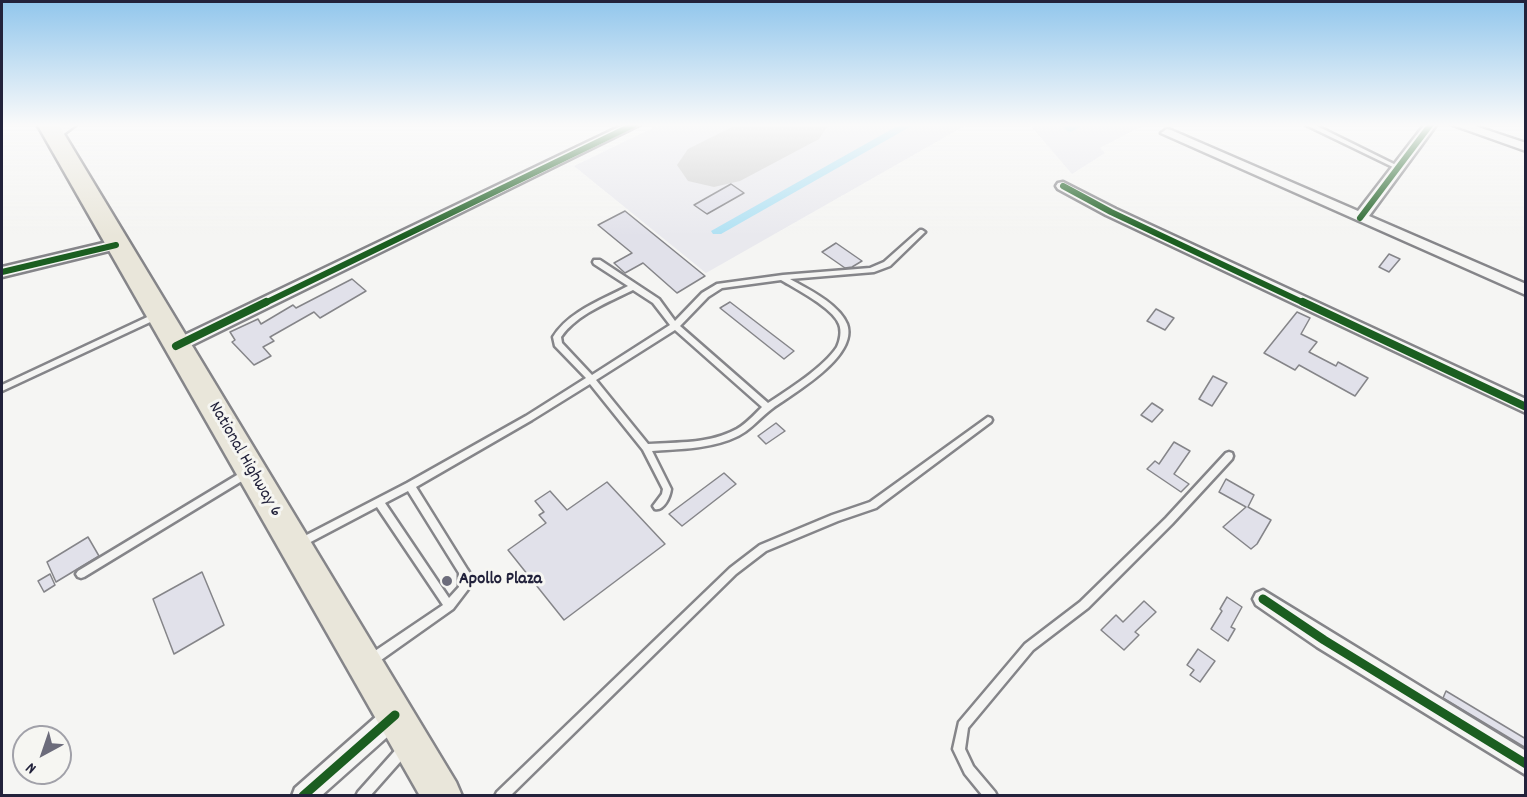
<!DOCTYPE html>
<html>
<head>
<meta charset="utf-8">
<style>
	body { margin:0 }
	#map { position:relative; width:1527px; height:797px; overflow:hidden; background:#f5f5f3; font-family:Dekko,sans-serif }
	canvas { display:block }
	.frame { position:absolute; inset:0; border:3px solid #22223b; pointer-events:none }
	.north { position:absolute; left:12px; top:725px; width:60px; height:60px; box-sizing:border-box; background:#f6f6f2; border:2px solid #a1a1a9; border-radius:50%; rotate:220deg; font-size:16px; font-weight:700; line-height:24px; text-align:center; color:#22223b }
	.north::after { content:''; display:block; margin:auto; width:21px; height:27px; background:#6c6c7b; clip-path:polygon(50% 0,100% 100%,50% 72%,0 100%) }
</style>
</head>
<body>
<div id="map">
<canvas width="1527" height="797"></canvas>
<div class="frame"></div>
<div class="north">N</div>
</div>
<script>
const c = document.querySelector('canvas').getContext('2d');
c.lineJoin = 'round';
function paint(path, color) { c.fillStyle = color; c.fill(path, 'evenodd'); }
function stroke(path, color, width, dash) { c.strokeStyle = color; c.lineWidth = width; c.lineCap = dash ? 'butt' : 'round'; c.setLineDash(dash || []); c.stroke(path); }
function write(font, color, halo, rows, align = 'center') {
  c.font = font + ' Dekko,sans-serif'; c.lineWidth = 6; c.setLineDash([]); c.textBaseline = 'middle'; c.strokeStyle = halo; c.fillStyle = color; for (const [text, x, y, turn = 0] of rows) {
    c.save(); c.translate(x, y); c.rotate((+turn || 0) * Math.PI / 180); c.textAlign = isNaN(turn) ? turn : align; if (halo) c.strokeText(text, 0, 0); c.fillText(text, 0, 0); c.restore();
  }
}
paint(new Path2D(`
	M661,124H968L706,273L574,166Z
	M1029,124H1146L1100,148L1105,153L1072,174Z`), '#e9e9ee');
paint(new Path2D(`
	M901,124H915L721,234H713L711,231Z
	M1062,124H1085L1071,132L1067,131Z`), '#b0e1f3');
paint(new Path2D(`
	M738,124H829L819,139L740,181L714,187L688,181L677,165L688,149Z`), '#d2d2d2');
const building = new Path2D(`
	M731,184L744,193L707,214L694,205Z
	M625,211L705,276L677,293L643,263L625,273L614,263L632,253L598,225Z
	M836,243L862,261L852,267L845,268L822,252Z
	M1389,254L1400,259L1389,272L1379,267Z
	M352,279L366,291L320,318L314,312L270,337L274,341L263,347L271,356L254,365L232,342L235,340L230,332L258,319L261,324L293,305L296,308Z
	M730,302L794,351L784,359L720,308Z
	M1156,309L1174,318L1165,330L1147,321Z
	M1297,312L1310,318L1301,334L1317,342L1309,352L1336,366L1338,362L1368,378L1355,396L1299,365L1295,370L1264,353Z
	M1213,376L1227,383L1212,406L1199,399Z
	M1152,403L1163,410L1152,422L1141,415Z
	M776,423L785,431L766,444L758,436Z
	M1174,442L1190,451L1174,474L1189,484L1181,492L1147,469L1155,461L1159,464Z
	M724,473L736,484L682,526L669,514Z
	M1226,479L1254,495L1248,507L1271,520L1257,544L1251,549L1223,527L1246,507L1219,492Z
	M607,482L665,544L564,620L508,550L546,523L539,515L544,512L535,501L550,491L567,510Z
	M88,537L99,556L56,582L47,562Z
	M202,572L224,625L174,654L153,599Z
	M50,574L55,585L44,592L38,581Z
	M1227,597L1242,607L1231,627L1235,629L1228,641L1211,629L1222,611L1220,609Z
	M1144,601L1156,612L1135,632L1139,635L1124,650L1101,630L1116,615L1123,622Z
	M1198,649L1215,661L1200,682L1190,675L1194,670L1187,665Z
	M1446,691L1526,739V748L1443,698Z`);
paint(building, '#e1e1ea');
stroke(building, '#858589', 1.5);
const service = new Path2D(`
	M1304,124H1313L1402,168L1399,170L1397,169Z
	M920,230H922L925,232L890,266L874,272L790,279C808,289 839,304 847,324C859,356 794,393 773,408C757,420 749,433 729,440C704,449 678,449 652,451L671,489C670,497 664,511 655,509L653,506L662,494L663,489L643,450L590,384L532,420L416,487L467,569L469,572V588L453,609L374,665L370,666L366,665L365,661L366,657L443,605L377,507L303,546L300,547L297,546L295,543L297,540L407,483L526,416L586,378L555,346L553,337C569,311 602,300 628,286L594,264L593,262L594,260H600L659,299L675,321L702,293L717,284L783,275L870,268L884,262ZM781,280C796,289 833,308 839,324C842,331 840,341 837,347C824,367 788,390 768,403L680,326L708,297L722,288ZM633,290L653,303L670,325L592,375L562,343L561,337C577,314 609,302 633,290ZM675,330L762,407C754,415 747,423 737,429C710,444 678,442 648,444L596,380ZM408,491L459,573V587L449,598L385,503Z
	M158,312L161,313L162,315L161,317L2,391V385Z
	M988,417L991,418L992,420L991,422L876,508L838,521L766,551L736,574L510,796H495L497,792L730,568L760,545L832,515L870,502Z
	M1229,452L1232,453L1233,456L1232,459L1172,524L1088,608L1033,650L968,728L965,749L973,766L995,792L997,796H983L965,774L953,749L959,722L1025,644L1080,602L1166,518L1226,453Z
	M247,469L250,470L251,473L250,476L84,577L81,578L78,577L76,574L78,571Z
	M404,743L408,745L410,749L408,753L370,796H356L358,792L400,745Z`);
const minor = new Path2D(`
	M62,124H77L57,139H49L47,136Z
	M625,124H641L182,350H170L168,346L170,342Z
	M1425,124H1437L1369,216L1526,284V295L1161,133L1167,129L1171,130L1358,211Z
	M1450,124H1469L1526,143V151Z
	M1063,182L1116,209L1526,399V413L1106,215L1058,189L1056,186L1058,183Z
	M116,240L123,245L121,248L2,277V267Z
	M1263,590L1526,751V775L1317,647L1256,605L1253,599L1256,593Z
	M395,704L403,707L406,715L403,723L321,796H292L295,788L387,707Z`);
const trunk = new Path2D(`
	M37,124H58L456,782L462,796H420Z`);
stroke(service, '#858589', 5);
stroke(minor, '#858589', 5);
stroke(trunk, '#858589', 5);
paint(service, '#f5f5f3');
paint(minor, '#f5f5f3');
paint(trunk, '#e9e6da');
stroke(new Path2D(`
	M1063,186L1111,212L1306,304
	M1360,218L1431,124
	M2,272L116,245
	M263,304L635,124`), '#1b5e20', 6);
stroke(new Path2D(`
	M1303,302L1526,407
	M176,346L266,302`), '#1b5e20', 8);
stroke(new Path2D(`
	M1263,599L1324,640L1526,764
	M303,796L395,715`), '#1b5e20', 9);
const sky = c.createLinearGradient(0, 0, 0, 236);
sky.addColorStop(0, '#91c6ec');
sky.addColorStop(0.53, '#fafafa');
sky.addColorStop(1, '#fafafa00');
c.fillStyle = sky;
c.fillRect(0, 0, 1527, 236);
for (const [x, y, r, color] of [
	[447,581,6,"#6c6c7b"]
]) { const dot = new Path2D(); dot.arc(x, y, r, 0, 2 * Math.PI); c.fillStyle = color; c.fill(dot); stroke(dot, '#f6f6f2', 2); }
write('18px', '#22223b', '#f6f6f2', [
	["National Highway 6",244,460,60]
]);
write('bold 18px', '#22223b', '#f6f6f2', [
	["Apollo Plaza",459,581]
], 'left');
</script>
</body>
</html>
